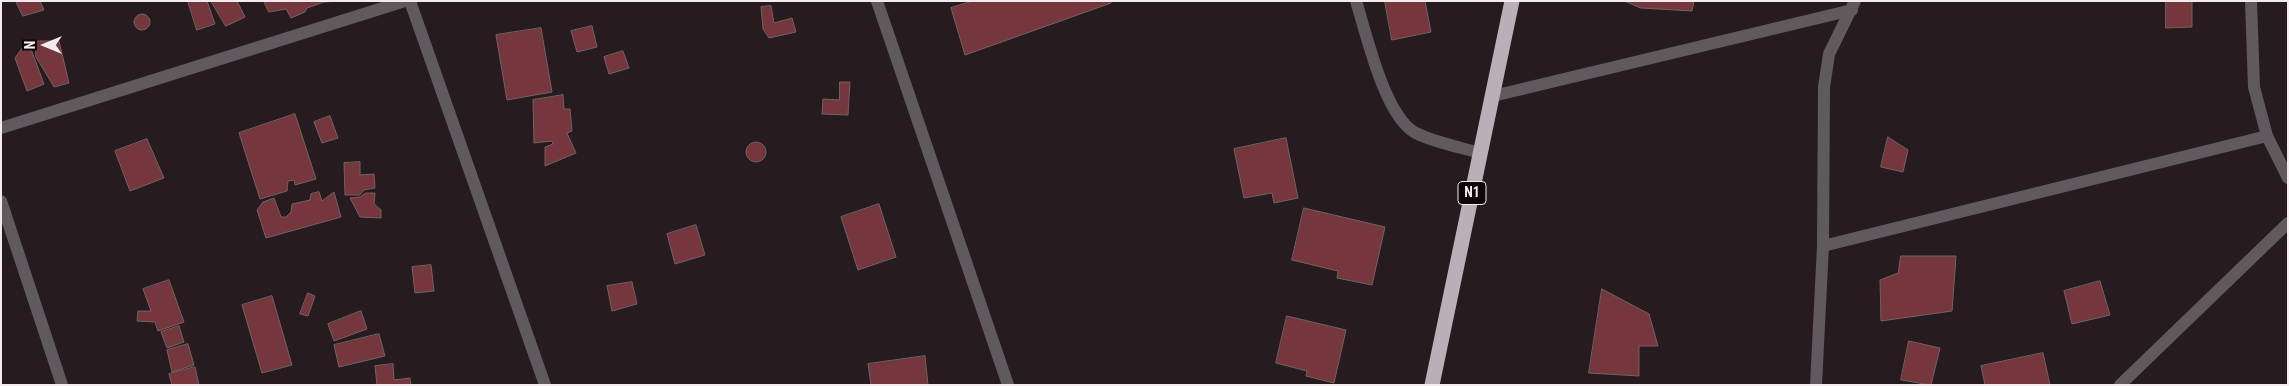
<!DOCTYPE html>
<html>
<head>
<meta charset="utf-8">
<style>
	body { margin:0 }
	#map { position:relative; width:2289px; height:386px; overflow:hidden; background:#261b1f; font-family:"Roboto Condensed",sans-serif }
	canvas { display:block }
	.frame { position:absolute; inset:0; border:2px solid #f4ebee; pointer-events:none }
	.north { position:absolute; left:20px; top:20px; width:50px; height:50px; -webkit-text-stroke:4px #0c0708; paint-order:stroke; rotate:270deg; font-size:14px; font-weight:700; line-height:20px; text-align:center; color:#f4ebee }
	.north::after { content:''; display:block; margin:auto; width:18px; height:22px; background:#f4ebee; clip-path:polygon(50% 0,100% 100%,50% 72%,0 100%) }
</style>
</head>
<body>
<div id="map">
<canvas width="2289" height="386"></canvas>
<div class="frame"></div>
<div class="north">N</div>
</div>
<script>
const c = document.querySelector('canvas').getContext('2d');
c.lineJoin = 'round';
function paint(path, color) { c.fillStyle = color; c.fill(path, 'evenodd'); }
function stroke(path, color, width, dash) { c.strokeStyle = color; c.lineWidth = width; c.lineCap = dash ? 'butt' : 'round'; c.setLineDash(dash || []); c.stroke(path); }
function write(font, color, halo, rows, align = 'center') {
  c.font = font + ' "Roboto Condensed",sans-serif'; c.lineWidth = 5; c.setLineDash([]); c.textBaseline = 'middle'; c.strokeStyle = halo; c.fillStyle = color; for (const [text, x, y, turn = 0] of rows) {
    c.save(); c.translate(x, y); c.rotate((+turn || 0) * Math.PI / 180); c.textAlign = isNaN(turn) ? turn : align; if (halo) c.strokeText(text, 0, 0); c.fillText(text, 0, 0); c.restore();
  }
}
const building = new Path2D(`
	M16,1H40L44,10L23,16Z
	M188,1H207L215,24L197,30Z
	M211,1H237L245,17L226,26Z
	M264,1H339L324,2L307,8L305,12L291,18L286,9L269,12Z
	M973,1H1111V3L965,55L951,8Z
	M1385,1H1425L1431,32L1392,40Z
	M1625,1H1694L1692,11L1641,8Z
	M2166,1H2192V27L2166,28Z
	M771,6L774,23L792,18L796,32L769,38L763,29L761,7Z
	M134 22a8 8 0 1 1 16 0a8 8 0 1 1-16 0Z
	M592,26L597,47L577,52L571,31Z
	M541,28L552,92L507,100L496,35Z
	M30,41L31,49L44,84L27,91L15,58L25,44Z
	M36,41H59L69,83L54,87L36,57Z
	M623,51L629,68L609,74L604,57Z
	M840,82H850L848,115L822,114L823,99L839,100Z
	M563,95L564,109H570L572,131L567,133L576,153L545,166V147L553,144L552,141L534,143L533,100Z
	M295,114L316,179L295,185L294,180L288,181L287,191L260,199L239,133Z
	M330,116L338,138L322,143L314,122Z
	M1888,137L1908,150L1903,172L1881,167Z
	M1286,138L1298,198L1274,203L1272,193L1244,198L1234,149Z
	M147,139L164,178L130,191L115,151Z
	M746 152a10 10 0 1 1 20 0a10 10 0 1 1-20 0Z
	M360,162V175L374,174L375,188L364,190L360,195H345L344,163Z
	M319,192L322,201L334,192L341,217L266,238L257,210L263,202L274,198L281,217H286L291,212L292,204L310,200L311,194Z
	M366,193H375L374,204L381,210V218L360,217L350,198L360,197Z
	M879,204L896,257L858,270L841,217Z
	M1304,208L1385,227L1372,285L1337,278L1338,271L1292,260Z
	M696,225L705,255L675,264L667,234Z
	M1901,256H1956L1952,311L1881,321L1880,280L1898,273Z
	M431,265L434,291L415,293L412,267Z
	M169,280L184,322L158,331L155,322L137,321L138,311H151L143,289Z
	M2100,281L2110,315L2072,324L2064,291Z
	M632,282L637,304L612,311L607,286Z
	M1602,289L1649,314L1658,346H1639V376L1589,373Z
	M308,293L315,296L308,316L300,314Z
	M272,296L292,365L262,373L242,305Z
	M361,311L367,329L334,341L328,324Z
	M1287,316L1346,330L1334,383L1306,376L1307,371L1276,363Z
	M179,326L184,342L167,348L161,332Z
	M379,334L385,356L339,367L334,345Z
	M1909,341L1940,348L1931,385L1901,380Z
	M188,344L194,365L172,372L167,350Z
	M2043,353L2050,385H1985L1981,366Z
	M925,356L928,385H871L868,364Z
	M393,364L394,380L410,378L411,385H377L375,366Z
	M195,367L199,385H172L169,374Z`);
paint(building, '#75373d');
stroke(building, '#726363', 1);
stroke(new Path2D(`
	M410,1L545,385
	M877,1L1008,385
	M1356,1C1367,36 1384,113 1414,132C1429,141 1463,148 1480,153
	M2251,1L2254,87L2267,136L2288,178
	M1493,96L1852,10
	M1,128L405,1
	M1,201L62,385
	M1823,246L2267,136
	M1816,385L1823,246L1824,87L1829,54L1855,1
	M2120,385L2288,223`), '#605a5e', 12);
stroke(new Path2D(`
	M1432,385L1512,1`), '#bcaeb7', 15);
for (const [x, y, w] of [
	[1472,193,28]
]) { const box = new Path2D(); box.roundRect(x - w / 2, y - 11.5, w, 23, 4); c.fillStyle = '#0c0708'; c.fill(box); stroke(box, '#f4ebee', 1); }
write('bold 14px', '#f4ebee', null, [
	["N1",1472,193]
]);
</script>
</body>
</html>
